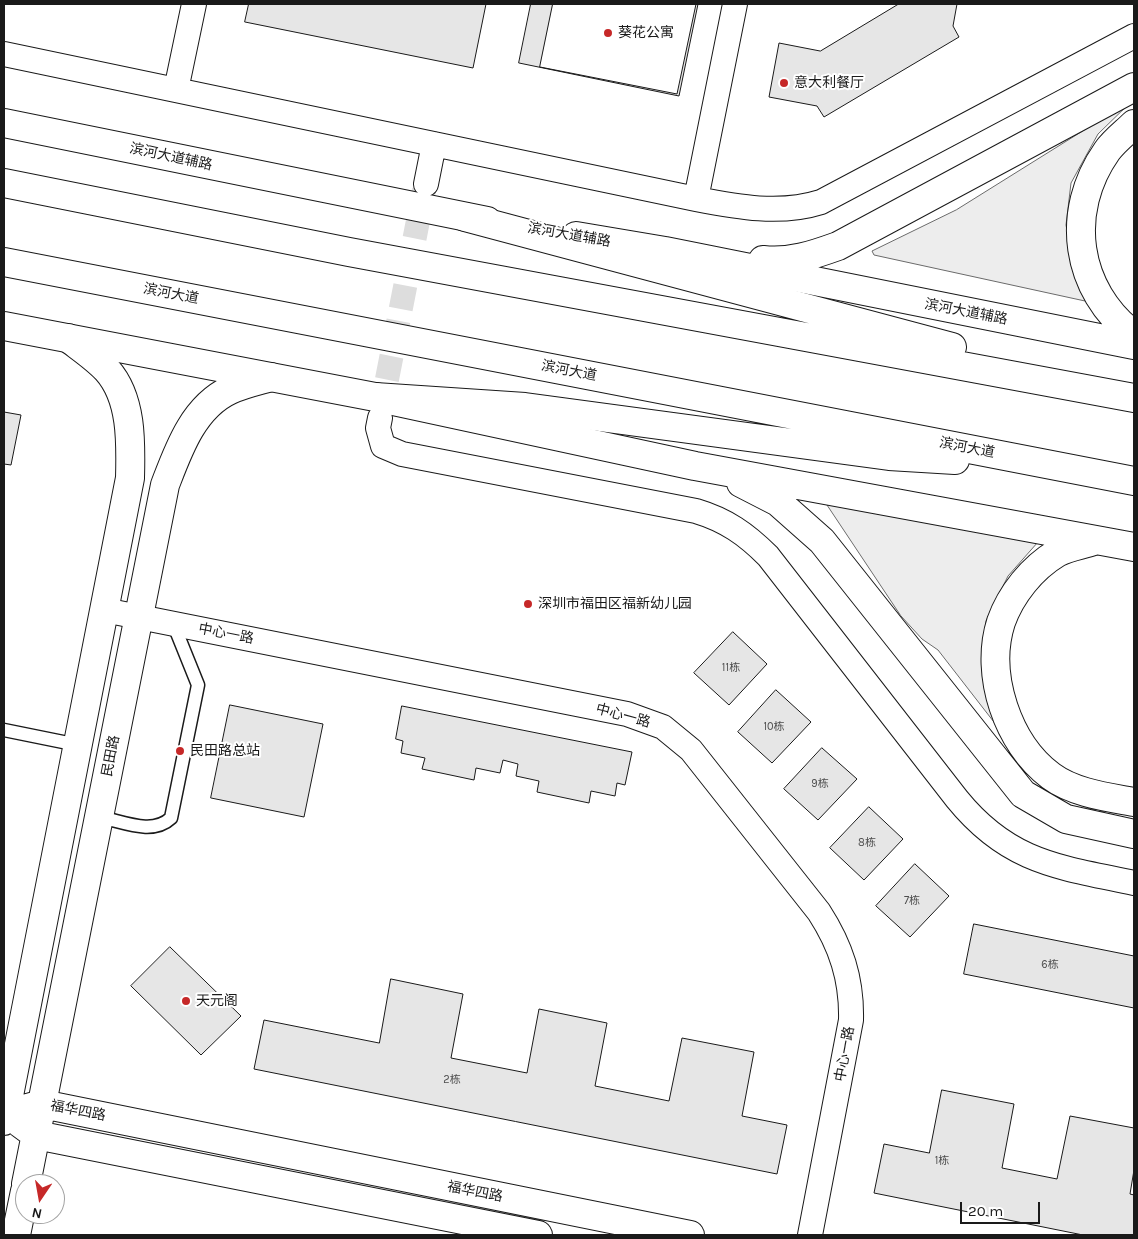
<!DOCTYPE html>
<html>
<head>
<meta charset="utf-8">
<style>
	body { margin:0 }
	#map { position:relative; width:1138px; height:1239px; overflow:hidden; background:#fff; font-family:Karla,sans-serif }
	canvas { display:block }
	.frame { position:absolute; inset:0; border:5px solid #1a1a1a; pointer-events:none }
	.north { position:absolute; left:15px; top:1174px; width:50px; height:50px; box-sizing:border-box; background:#fff; border:1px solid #a3a3a3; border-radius:50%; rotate:192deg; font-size:14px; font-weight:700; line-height:20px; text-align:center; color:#1a1a1a }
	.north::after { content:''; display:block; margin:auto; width:18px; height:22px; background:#c62828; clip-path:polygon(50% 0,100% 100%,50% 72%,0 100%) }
	.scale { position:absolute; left:960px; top:1202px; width:80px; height:22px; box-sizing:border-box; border:2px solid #1a1a1a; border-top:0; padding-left:6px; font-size:15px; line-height:18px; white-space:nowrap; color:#1a1a1a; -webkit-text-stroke:4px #fff; paint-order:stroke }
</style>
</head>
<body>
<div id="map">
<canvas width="1138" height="1239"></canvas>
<div class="frame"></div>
<div class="north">N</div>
<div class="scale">20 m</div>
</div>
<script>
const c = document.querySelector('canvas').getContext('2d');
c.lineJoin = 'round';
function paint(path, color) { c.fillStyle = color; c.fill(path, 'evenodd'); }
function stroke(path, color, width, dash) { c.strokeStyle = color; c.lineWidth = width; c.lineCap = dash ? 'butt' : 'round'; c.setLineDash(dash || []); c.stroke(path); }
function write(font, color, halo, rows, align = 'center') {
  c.font = font + ' Karla,"Noto Sans SC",sans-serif'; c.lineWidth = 4; c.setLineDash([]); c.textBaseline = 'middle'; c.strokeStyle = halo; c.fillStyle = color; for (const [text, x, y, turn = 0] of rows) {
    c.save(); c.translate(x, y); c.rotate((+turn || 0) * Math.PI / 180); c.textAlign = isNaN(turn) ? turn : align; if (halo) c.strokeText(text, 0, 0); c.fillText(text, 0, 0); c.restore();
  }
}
const built = new Path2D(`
	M1134,99L1098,134L1071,183L1066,225L1071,254L1080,288L1087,297L1085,301L874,255L872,251L956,210Z
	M824,500L1038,542L1008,576L986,621L983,662L1004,735L938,650L922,639L901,616Z`);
paint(built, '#ededed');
stroke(built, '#6a6a6a', 1);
const building = new Path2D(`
	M249,4H486L473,68L245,22Z
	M531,4H698L679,96L519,63Z
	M553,4H696L677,94L540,67Z
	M899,4H957L953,26L959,37L824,117L817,106L769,97L779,43L820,51Z
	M4,412L21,415L11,465L4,464Z
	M733,632L767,664L729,705L694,673Z
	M776,690L811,722L772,763L738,732Z
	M230,705L323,724L304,817L211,798Z
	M402,706L632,752L625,785L617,783L615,796L591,791L589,803L537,792L539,781L516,776L518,764L503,760L500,773L476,768L474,780L422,769L425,758L401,753L403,741L396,739Z
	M822,748L857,779L818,820L784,789Z
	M869,807L903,839L864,880L830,848Z
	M915,864L949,896L910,937L876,906Z
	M974,924L1134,956V1008L964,974Z
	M170,947L241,1016L201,1055L131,986Z
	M391,979L463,994L451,1058L527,1073L539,1009L607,1023L595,1086L669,1101L682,1038L754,1052L742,1116L787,1125L777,1174L254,1069L264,1020L379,1043Z
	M942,1090L1014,1104L1002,1168L1057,1179L1070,1116L1134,1128V1170L1130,1194L1134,1195V1235H1083L874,1193L884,1144L929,1153Z`);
paint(building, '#e6e6e6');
stroke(building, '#1a1a1a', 1);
stroke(new Path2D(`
	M380,415L424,190`), '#ddd', 24, [24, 12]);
const lane = new Path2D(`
	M4,730L78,745
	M99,817C122,821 152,836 171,818L198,685L173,623`);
const street = new Path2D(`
	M4,54L696,199C738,207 780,215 821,202L1134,36
	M176,90L194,4
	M426,184L434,144
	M696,199L735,4
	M380,418L378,428L383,446L402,454L696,511C726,520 746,534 768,556L957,799C1009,863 1059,867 1134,883
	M104,610L627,714L663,727L691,750L819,912C841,946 852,979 851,1020L810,1235`);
const secondary = new Path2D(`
	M24,1109L42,1104L690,1235
	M4,1121L130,478C131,442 132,398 107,370C96,358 81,348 68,338
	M21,1124L36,1135L538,1235
	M26,1184L165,485C178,451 193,407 230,390C243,384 257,381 271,377
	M16,1235L25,1191`);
const primary = new Path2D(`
	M4,123L487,221
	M1134,124C1126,132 1114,141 1107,151C1064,212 1075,290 1134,335
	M576,236L665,251L1134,345
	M763,260C790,263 813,255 838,246L1134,87
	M4,326L375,397L695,466L1134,547
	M741,483L778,502L822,541L1023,794L1066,819L1134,834
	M1094,541C1082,545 1067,547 1057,553C1032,568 1011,594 1001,622C984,675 1008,744 1051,776C1074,793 1107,797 1134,802`);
const highway = new Path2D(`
	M4,183L349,252L1134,398
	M465,217L952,347
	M4,262L1134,481
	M375,397L525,407L889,456L955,460`);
stroke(lane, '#1a1a1a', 15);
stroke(street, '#1a1a1a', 26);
stroke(secondary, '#1a1a1a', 30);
stroke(primary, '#1a1a1a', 30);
stroke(highway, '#1a1a1a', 30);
stroke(lane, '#fff', 12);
stroke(street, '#fff', 24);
stroke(secondary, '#fff', 28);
stroke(primary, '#fff', 28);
stroke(highway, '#fff', 28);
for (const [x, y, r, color] of [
	[608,33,5,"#c62828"],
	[784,83,5,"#c62828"],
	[528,604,5,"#c62828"],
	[180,751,5,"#c62828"],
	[186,1001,5,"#c62828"]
]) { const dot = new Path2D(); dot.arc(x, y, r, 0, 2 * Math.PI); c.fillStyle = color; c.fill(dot); stroke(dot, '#fff', 2); }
write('11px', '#4d4d4d', null, [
	["11栋",731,668],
	["10栋",774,727],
	["9栋",820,784],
	["8栋",867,843],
	["7栋",912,901],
	["6栋",1050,965],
	["2栋",452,1080],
	["1栋",942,1161]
]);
write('14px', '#1a1a1a', '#fff', [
	["葵花公寓",618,33],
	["意大利餐厅",794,83],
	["深圳市福田区福新幼儿园",538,604],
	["民田路总站",190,751],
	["天元阁",196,1001]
], 'left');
write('14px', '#1a1a1a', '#fff', [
	["滨河大道辅路",171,157,12],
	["滨河大道辅路",569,235,10],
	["滨河大道",171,294,11],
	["滨河大道辅路",966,312,11],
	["滨河大道",569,371,11],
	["滨河大道",967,448,11],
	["中心一路",226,634,11],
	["中心一路",623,716,15],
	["民田路",111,756,-79],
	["中心一路",845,1054,-80],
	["福华四路",78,1111,11],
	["福华四路",475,1192,11]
]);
</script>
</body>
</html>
